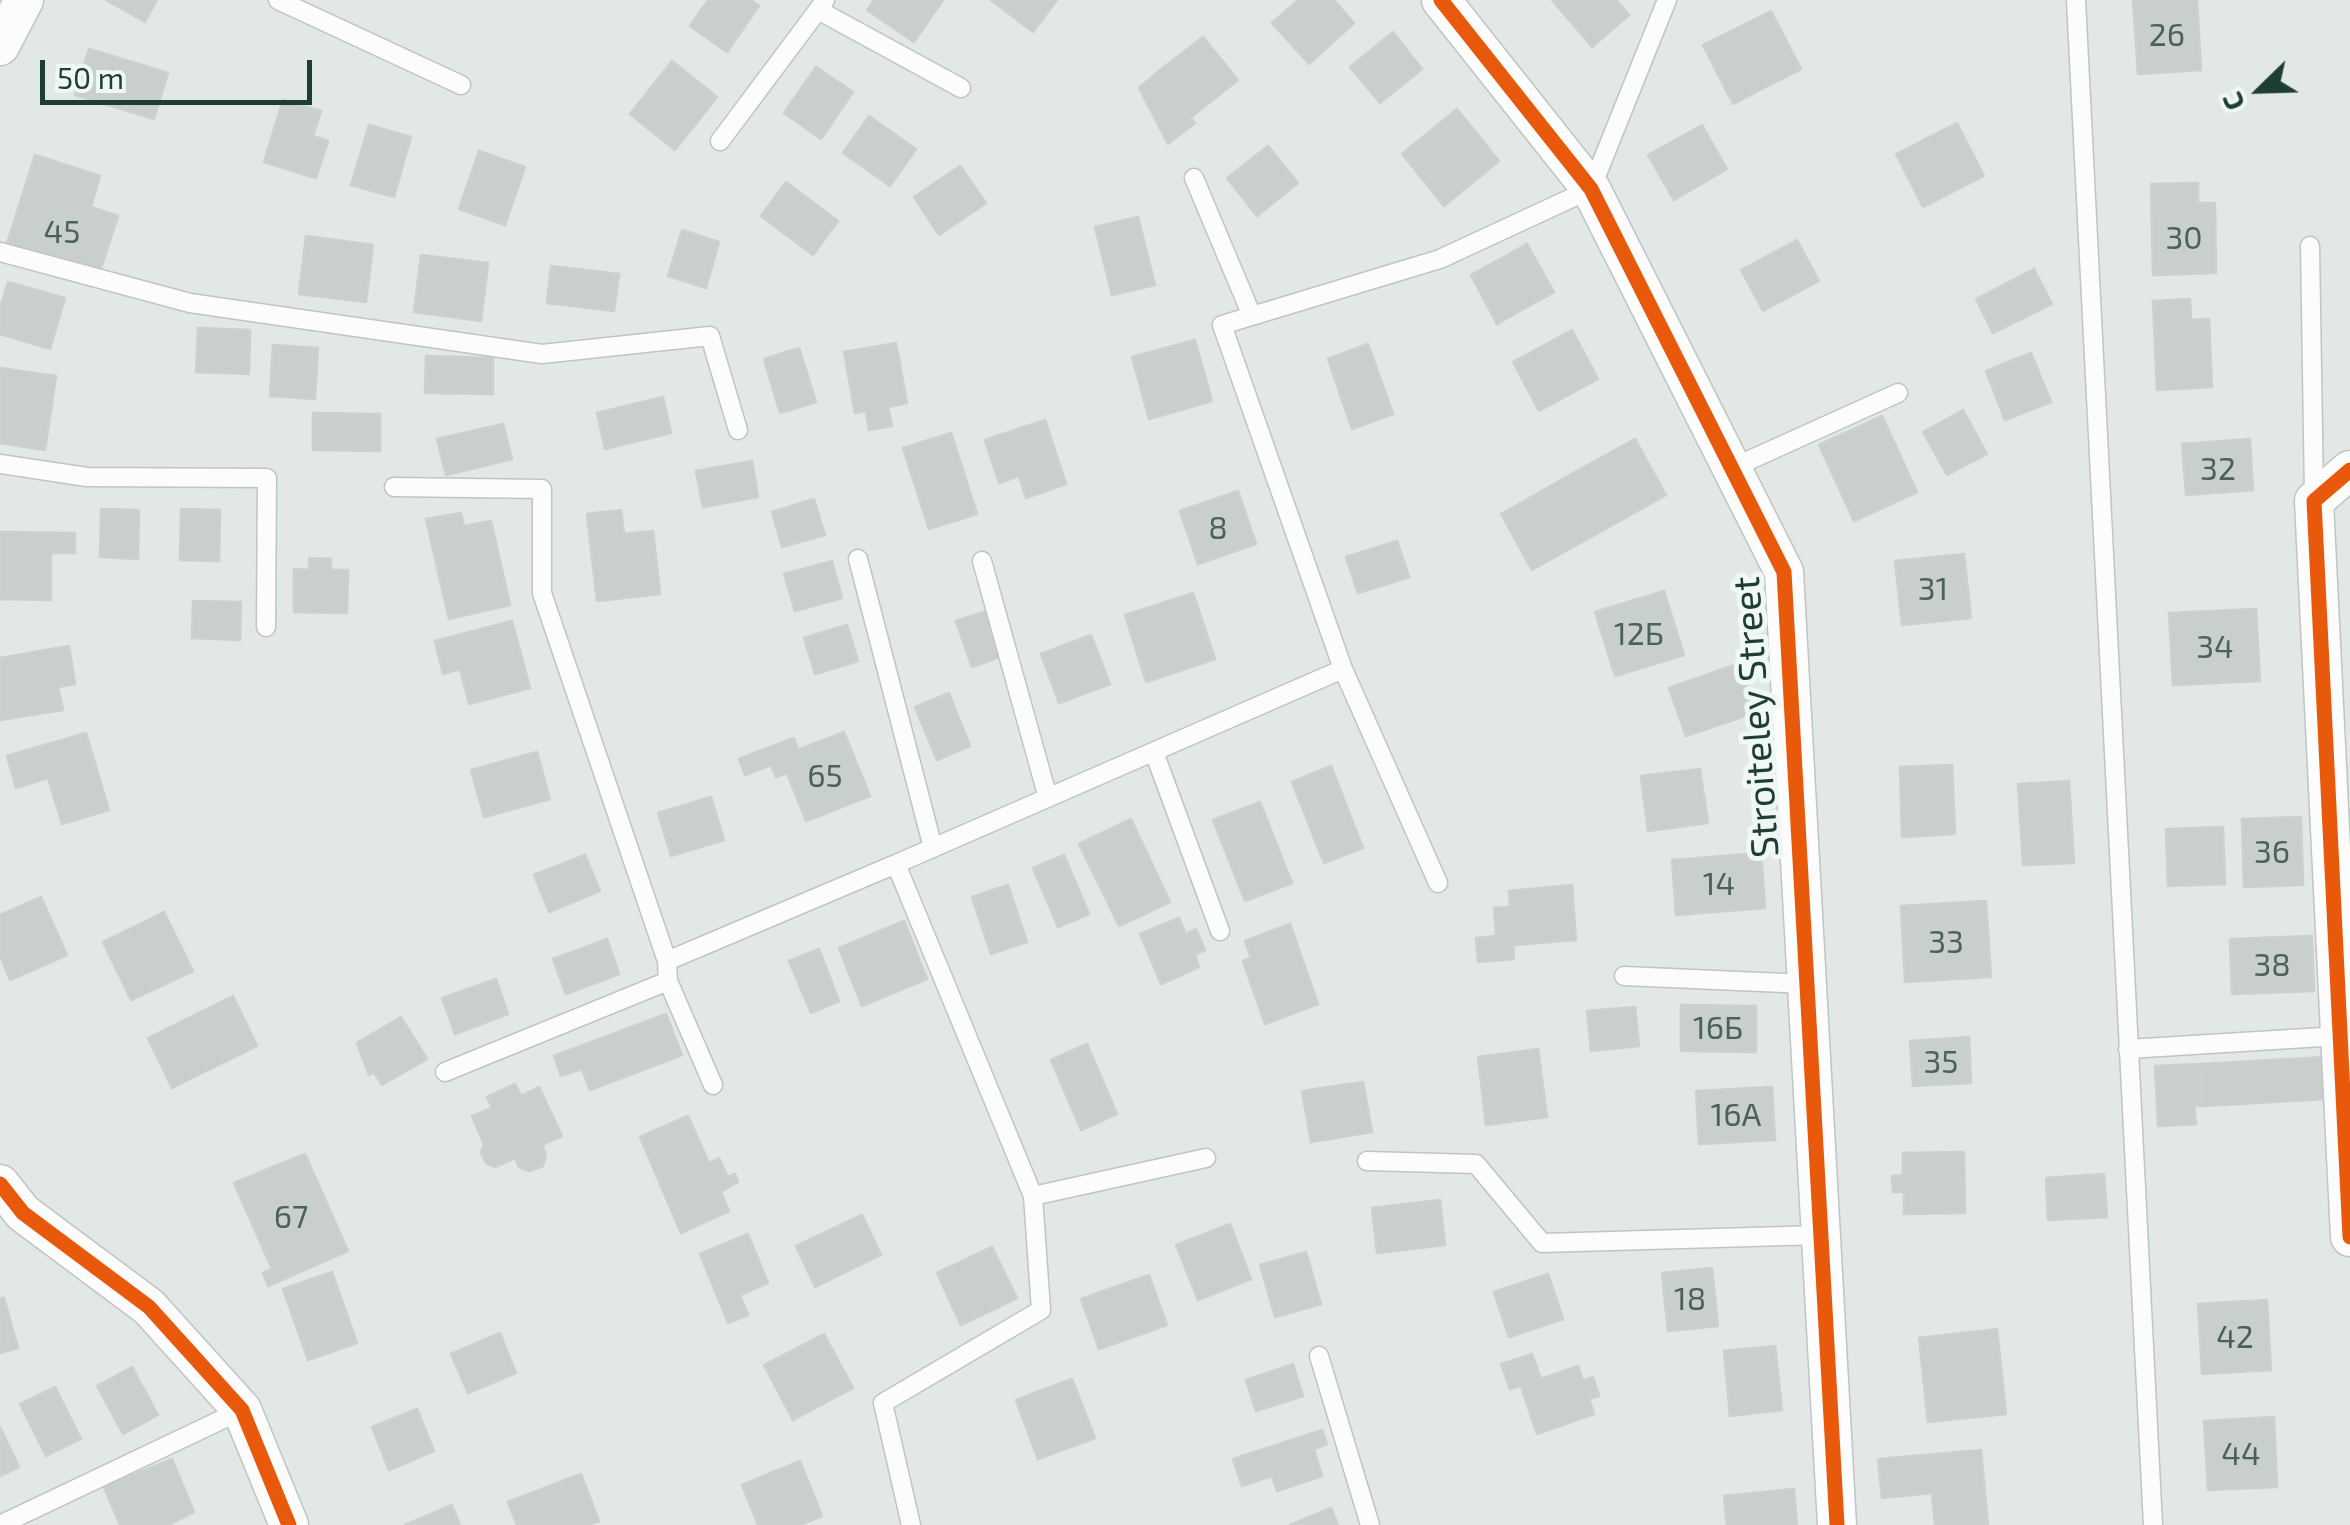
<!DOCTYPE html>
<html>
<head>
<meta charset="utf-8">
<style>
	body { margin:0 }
	#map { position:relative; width:2350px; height:1525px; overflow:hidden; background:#e2e8e5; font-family:"Exo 2",sans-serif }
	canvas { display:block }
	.north { position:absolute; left:2210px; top:40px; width:100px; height:100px; -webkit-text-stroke:8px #eff8f3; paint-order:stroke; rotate:247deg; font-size:28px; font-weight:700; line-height:40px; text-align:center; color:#1e3d34 }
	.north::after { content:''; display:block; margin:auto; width:35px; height:45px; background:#1e3d34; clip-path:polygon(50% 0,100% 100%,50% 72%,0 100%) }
	.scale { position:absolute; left:40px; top:60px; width:272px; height:45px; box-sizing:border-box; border:5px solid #1e3d34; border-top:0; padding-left:12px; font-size:30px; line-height:35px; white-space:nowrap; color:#1e3d34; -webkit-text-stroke:8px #eff8f3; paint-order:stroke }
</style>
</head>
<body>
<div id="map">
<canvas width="2350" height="1525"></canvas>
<div class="north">С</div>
<div class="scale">50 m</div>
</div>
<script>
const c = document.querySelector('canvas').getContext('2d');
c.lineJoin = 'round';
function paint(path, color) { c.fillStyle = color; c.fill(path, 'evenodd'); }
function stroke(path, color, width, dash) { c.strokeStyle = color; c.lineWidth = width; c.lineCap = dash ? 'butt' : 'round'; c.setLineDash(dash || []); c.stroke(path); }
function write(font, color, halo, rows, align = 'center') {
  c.font = font + ' "Exo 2",sans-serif'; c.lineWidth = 10; c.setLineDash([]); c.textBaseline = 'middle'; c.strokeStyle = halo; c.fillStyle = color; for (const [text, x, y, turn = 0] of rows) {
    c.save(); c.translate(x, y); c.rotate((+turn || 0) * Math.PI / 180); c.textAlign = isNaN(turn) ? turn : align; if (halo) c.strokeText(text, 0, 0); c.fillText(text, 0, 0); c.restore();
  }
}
const building = new Path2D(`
	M106,0H157L145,22Z
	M708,0H751L759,6L727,52L690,26Z
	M874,0H943L914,42L867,10Z
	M991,0H1057L1033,32Z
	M1298,0H1334L1354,23L1309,64L1272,23Z
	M1552,0H1616L1629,15L1592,47Z
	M2133,0H2197L2201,70L2138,74Z
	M1771,11L1801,69L1733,104L1703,45Z
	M1393,32L1422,69L1380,103L1350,67Z
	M1203,37L1238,80L1195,114L1160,70Z
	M89,49L168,73L154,119L75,95Z
	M672,61L717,97L675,150L630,114Z
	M816,67L853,92L821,139L784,113Z
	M1160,70L1195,114L1190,118L1195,123L1168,144L1139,88Z
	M283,100L321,111L313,136L328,141L316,178L264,162Z
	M1457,109L1499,161L1444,206L1402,154Z
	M869,116L916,149L890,186L843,153Z
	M1957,123L1984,176L1923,207L1896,154Z
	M369,125L411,137L394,197L351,185Z
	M1702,125L1727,169L1674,200L1648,155Z
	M1268,146L1298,183L1257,216L1227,178Z
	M479,151L525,167L505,225L459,209Z
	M35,155L100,176L91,207L118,216L98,277L6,247Z
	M960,166L986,203L939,235L914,197Z
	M786,182L838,221L813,255L761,216Z
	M2198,183V203H2215L2216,273L2153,275L2151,184Z
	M1138,217L1155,285L1112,295L1095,227Z
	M682,230L719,242L706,288L668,276Z
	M306,236L373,245L366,302L299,294Z
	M1797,240L1819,281L1763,311L1741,270Z
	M1527,244L1554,292L1497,324L1471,275Z
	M421,255L488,263L481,321L414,312Z
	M551,266L619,274L614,311L547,303Z
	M2034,269L2052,304L1993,333L1976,299Z
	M8,282L65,298L50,349L0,334V308Z
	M2190,299L2191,320L2209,319L2212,387L2157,390L2153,301Z
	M198,328L250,330L249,374L196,372Z
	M1572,330L1598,379L1539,411L1513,362Z
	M1195,340L1212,401L1149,419L1132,357Z
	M896,343L907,403L888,407L892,426L869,430L866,411L855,413L844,352Z
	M1368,344L1393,414L1352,429L1328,359Z
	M273,345L318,348L315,399L270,396Z
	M799,348L816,402L780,413L764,359Z
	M2031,353L2051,402L2005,420L1986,371Z
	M426,356L493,358V394L425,393Z
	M0,368L56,376L45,450L0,443Z
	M663,397L671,433L605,449L597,413Z
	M1963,410L1987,454L1947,475L1923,432Z
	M313,413L380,414V451L313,450Z
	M1882,416L1917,492L1854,521L1819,445Z
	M1045,420L1066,484L1026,498L1019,476L999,483L985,440Z
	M503,424L512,459L446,475L437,439Z
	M951,433L977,514L929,529L903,448Z
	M1635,439L1666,495L1607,528L1577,471Z
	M2250,439L2253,490L2186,495L2182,444Z
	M752,461L758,497L703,507L696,471Z
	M1577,471L1607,528L1532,570L1501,514Z
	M1238,491L1256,544L1198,564L1180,511Z
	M814,499L825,535L782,547L772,512Z
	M101,509L139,510L138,559L100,557Z
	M181,509L220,510L219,561L180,560Z
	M621,510L624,534L653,531L660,594L597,601L587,514Z
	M461,513L464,526L491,521L510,605L449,619L426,519Z
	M0,532L75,533V553H51V600L0,599Z
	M1397,541L1409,577L1358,593L1346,557Z
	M1964,554L1971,618L1902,625L1895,561Z
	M309,558L331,559V570H348L347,613L294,612V569L309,570Z
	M832,561L842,598L795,611L784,574Z
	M1664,591L1684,655L1615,676L1595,612Z
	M1193,593L1215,659L1146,682L1125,615Z
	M193,601L241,602L240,640L192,638Z
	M2256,609L2260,681L2173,685L2169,613Z
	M990,610L1005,655L972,667L956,621Z
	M512,621L530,688L469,704L460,669L443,674L435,641Z
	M847,625L858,661L815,674L804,638Z
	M1091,635L1110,684L1059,703L1041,654Z
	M69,646L75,684L58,687L63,710L0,720V658Z
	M1740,663L1757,712L1686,736L1669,688Z
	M949,693L970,746L937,760L915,707Z
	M844,732L870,796L806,821L787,773L776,777L771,765L745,775L739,759L794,738L798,750Z
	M86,733L109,810L62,824L48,778L16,788L7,756Z
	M537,752L550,799L484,817L471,770Z
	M1952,765L1955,834L1902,837L1900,767Z
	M1331,766L1363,848L1324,863L1292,782Z
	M1700,769L1708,823L1648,831L1641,776Z
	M2069,781L2074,863L2023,865L2018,784Z
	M711,797L724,840L671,856L658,813Z
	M1260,802L1292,883L1245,901L1213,820Z
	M2301,817L2303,885L2244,887L2242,819Z
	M1131,819L1170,902L1119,926L1079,844Z
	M2223,827L2225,884L2168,886L2166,829Z
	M1761,853L1765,908L1676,915L1672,860Z
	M585,855L600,891L549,912L534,875Z
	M1064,855L1089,914L1058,927L1033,868Z
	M1008,885L1027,942L991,954L972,897Z
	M1572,885L1576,940L1513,945L1514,959L1478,962L1476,938L1496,936L1494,908L1510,907L1509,891Z
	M41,897L67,955L10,980L0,955V915Z
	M1986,901L1991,977L1905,982L1901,906Z
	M164,912L193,971L131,1000L103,942Z
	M1179,918L1186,934L1196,929L1205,950L1195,954L1199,967L1161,984L1140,934Z
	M904,921L927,979L862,1006L839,948Z
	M1290,924L1318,1004L1265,1024L1243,961L1251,958L1245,941Z
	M2312,936L2314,991L2232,994L2230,939Z
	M607,939L619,974L566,994L553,959Z
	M819,949L839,1001L811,1013L789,961Z
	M496,979L508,1014L455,1034L442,998Z
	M233,996L257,1046L172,1088L148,1038Z
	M1681,1005L1756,1006V1052L1681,1051Z
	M1635,1007L1639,1046L1591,1051L1587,1011Z
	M666,1014L682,1055L590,1090L582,1069L561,1076L554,1056Z
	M401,1017L427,1059L382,1085L374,1072L369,1075L357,1043Z
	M1969,1037L1971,1083L1913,1086L1910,1041Z
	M1087,1044L1117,1114L1081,1130L1051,1060Z
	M1538,1049L1547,1117L1486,1125L1478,1057Z
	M2325,1057L2327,1099L2203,1106L2201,1064Z
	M2201,1064L2203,1106H2194L2196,1124L2158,1126L2155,1066Z
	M1363,1082L1372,1132L1311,1142L1302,1091Z
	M515,1084L521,1096L539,1087L562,1136L542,1145L546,1155L543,1166L529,1171L519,1167L515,1158L495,1167L486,1163L481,1153L484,1144L472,1116L492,1108L487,1097Z
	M1772,1087L1775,1140L1699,1144L1696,1091Z
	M688,1116L709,1163L719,1158L728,1177L735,1174L738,1182L721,1192L729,1211L681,1233L640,1137Z
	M1964,1152L1965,1213L1904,1214V1192H1893L1892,1176L1903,1175V1153Z
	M305,1154L348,1251L268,1286L263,1273L272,1269L234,1183Z
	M2104,1174L2107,1217L2048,1220L2046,1178Z
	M1440,1200L1445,1245L1377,1253L1372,1208Z
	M862,1215L881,1255L815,1287L796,1246Z
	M1230,1224L1251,1279L1198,1300L1176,1245Z
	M748,1234L768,1283L740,1295L748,1315L728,1323L700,1254Z
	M992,1247L1017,1298L961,1325L937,1273Z
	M1306,1252L1321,1304L1275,1317L1260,1265Z
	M1712,1268L1718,1326L1668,1331L1662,1273Z
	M332,1272L357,1343L308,1360L283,1289Z
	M1548,1274L1563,1319L1509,1337L1494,1292Z
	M1149,1275L1167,1325L1099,1349L1081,1299Z
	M4,1298L18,1348L0,1353V1299Z
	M2267,1300L2271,1370L2202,1374L2198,1304Z
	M1997,1329L2006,1414L1928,1422L1919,1338Z
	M500,1333L516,1373L468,1393L451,1354Z
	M824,1334L853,1388L793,1420L764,1365Z
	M1775,1346L1782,1410L1730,1416L1724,1351Z
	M1532,1354L1541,1379L1510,1389L1501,1364Z
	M1293,1364L1303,1396L1256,1411L1246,1380Z
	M1578,1366L1583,1381L1593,1377L1599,1396L1589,1399L1594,1414L1537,1434L1521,1386Z
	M132,1367L158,1415L123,1434L97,1386Z
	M1072,1379L1095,1438L1038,1459L1016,1400Z
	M55,1387L81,1439L46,1456L20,1404Z
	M417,1409L434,1451L389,1470L372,1427Z
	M2274,1417L2277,1487L2208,1490L2204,1421Z
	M0,1427L19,1467L0,1476Z
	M1322,1430L1327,1444L1314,1449L1322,1476L1277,1491L1272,1476L1242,1486L1233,1459Z
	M1981,1450L1988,1525H1935L1932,1493L1882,1498L1878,1459Z
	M172,1459L194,1512L169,1525H120L104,1487Z
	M800,1461L822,1516L800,1525H758L742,1485Z
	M581,1474L599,1521L588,1525H517L508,1502Z
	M1794,1489L1797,1525H1727L1724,1496Z
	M452,1505L460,1525H405Z
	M1331,1508L1338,1525H1290Z`);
paint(building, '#c9d0cc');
stroke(building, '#cad1ce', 2.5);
const service = new Path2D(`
	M278,0L461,85
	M825,0L818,10L961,88
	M2076,0L2153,1525
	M720,141L818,10
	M1194,178L1252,316
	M2310,246L2314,496
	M0,252L190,303L542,354L710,336L738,430
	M0,464L87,477L267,478L266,627
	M1732,468L1898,393
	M394,487L542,489V593L667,961L896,864
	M858,559L933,848
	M982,561L1048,798
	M1343,669L1438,883
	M1154,752L1220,931
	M1624,976L1807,984
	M668,981L713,1085
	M2128,1049L2339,1036
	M445,1072L668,981L667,961
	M1206,1158L1033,1196L896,864L1343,669L1222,325L1440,259L1591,189L1667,0
	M1367,1161L1476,1164L1542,1243L1821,1235
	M1319,1356L1370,1525
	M0,1525L242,1410
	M911,1525L883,1403L1041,1310L1033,1196`);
const minor = new Path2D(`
	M1441,0L1591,189L1784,572L1837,1525
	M0,46L24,0
	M2350,470L2314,501L2350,1237
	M0,1184L23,1213L149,1307L242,1410L289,1525`);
stroke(service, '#bfc5c2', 21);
stroke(minor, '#bfc5c2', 41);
stroke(service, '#fbfcfb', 18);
stroke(minor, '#fbfcfb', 38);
stroke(new Path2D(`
	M1441,0L1591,189L1784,572L1837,1525
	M2350,470L2314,501L2350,1237
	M0,1184L23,1213L149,1307L242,1410L289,1525`), '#e8590c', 15);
write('32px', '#4a625b', null, [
	["26",2167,35],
	["45",62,232],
	["30",2184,238],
	["32",2218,469],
	["8",1218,528],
	["31",1933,589],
	["12Б",1639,634],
	["34",2215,647],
	["65",825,776],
	["36",2272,852],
	["14",1719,884],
	["33",1946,942],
	["38",2272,965],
	["16Б",1718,1028],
	["35",1941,1062],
	["16А",1736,1115],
	["67",291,1217],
	["18",1690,1299],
	["42",2235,1337],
	["44",2241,1454]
]);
write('38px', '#1e3d34', '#eff8f3', [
	["Stroiteley Street",1756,717,-94]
]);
</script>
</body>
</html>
